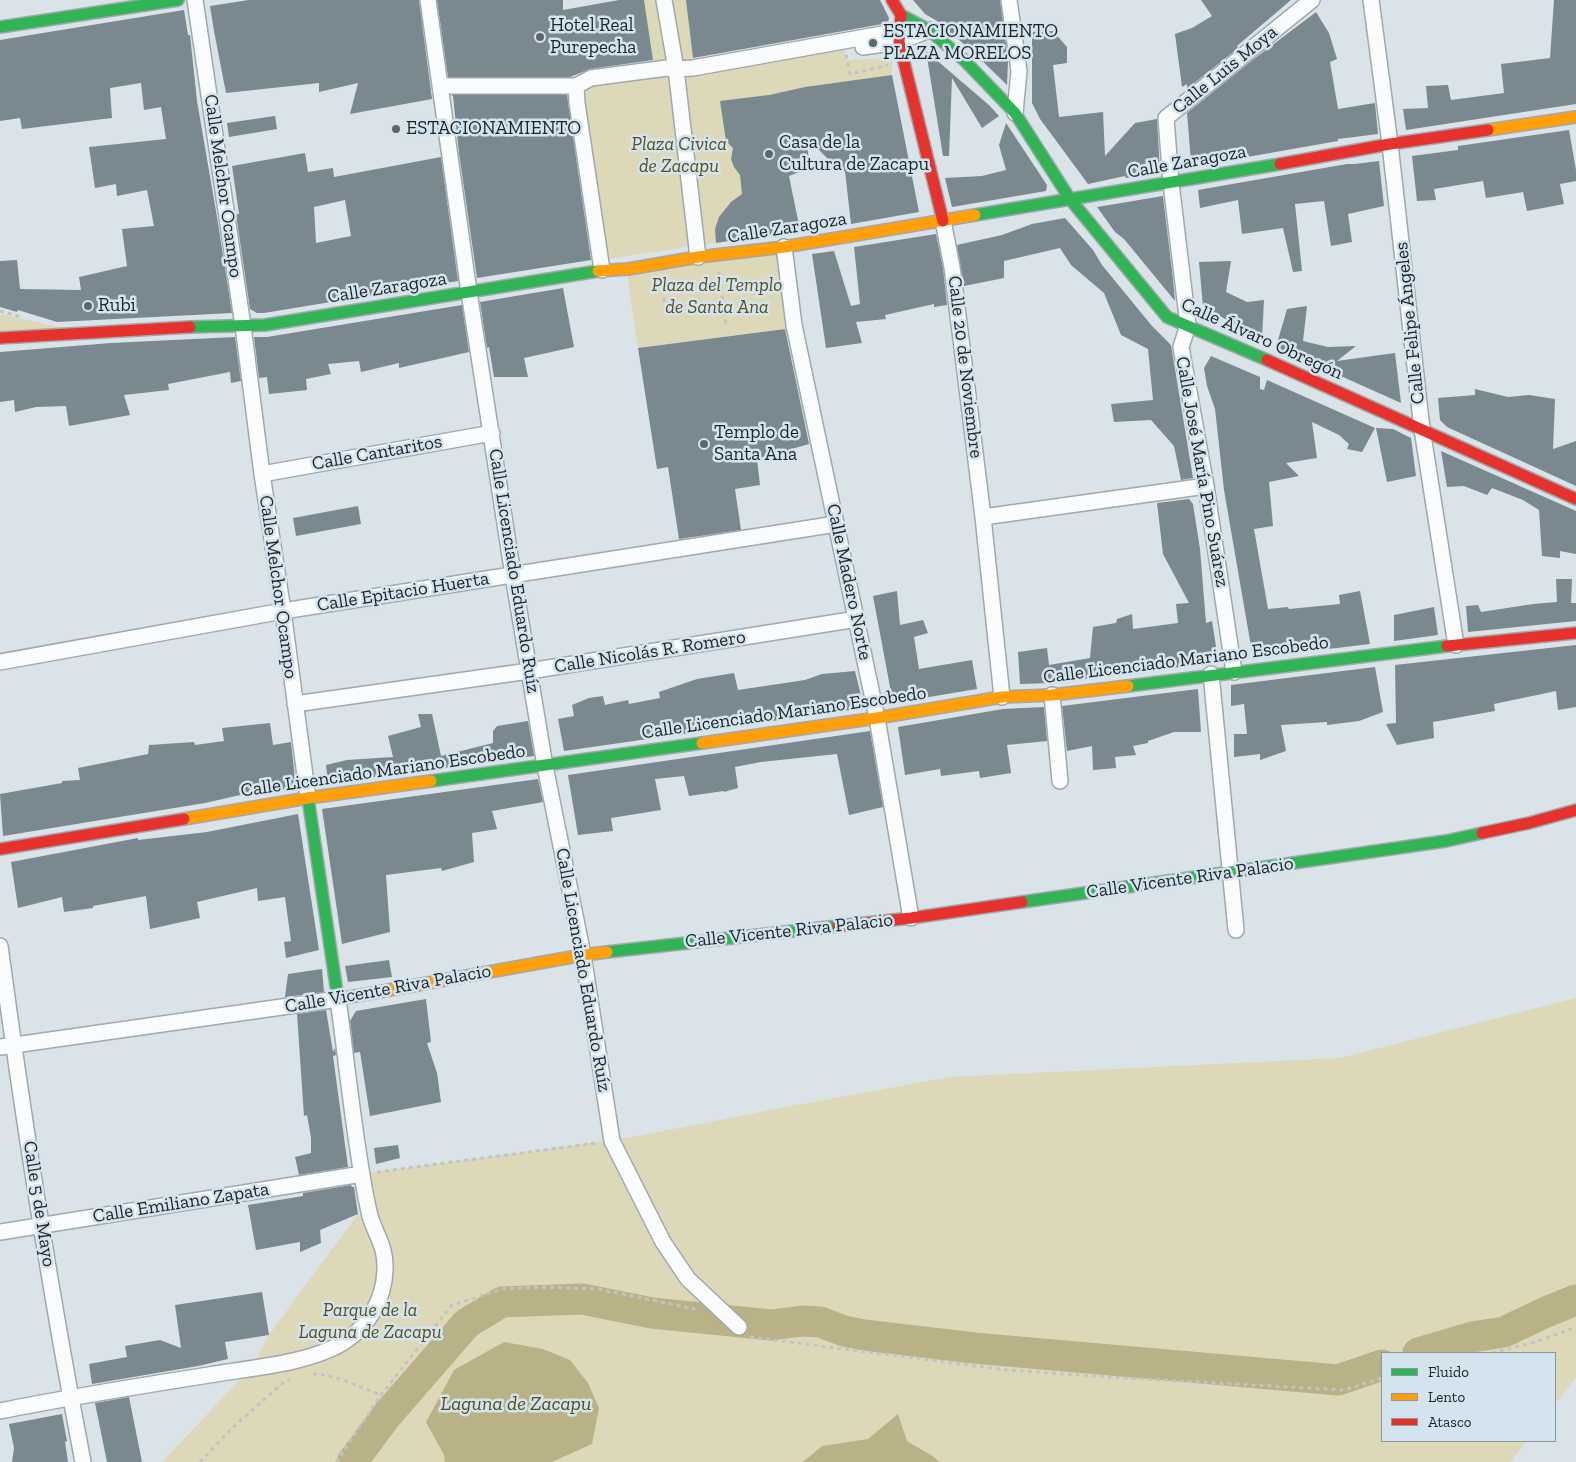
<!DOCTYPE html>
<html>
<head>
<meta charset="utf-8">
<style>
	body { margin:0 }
	#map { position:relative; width:1576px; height:1462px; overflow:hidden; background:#d9e3e8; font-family:"Zilla Slab",serif }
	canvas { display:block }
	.legend { position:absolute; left:1381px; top:1352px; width:175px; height:90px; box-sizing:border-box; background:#d3e4ee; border:1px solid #8a979e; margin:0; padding:6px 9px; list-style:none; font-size:15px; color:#1d2327 }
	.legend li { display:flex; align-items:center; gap:10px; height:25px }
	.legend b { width:25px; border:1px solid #8a979e }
</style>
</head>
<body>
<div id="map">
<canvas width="1576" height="1462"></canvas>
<ul class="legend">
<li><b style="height:6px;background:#30b455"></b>Fluido</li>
<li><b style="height:6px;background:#ff9f0a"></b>Lento</li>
<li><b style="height:6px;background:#e5322d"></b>Atasco</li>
</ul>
</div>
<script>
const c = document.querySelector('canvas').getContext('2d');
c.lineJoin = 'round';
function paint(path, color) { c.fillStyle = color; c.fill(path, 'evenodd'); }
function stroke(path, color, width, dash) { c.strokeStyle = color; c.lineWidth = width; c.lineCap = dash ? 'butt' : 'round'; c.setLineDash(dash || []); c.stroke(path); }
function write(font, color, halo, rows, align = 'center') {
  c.font = font + ' "Zilla Slab",serif'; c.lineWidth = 5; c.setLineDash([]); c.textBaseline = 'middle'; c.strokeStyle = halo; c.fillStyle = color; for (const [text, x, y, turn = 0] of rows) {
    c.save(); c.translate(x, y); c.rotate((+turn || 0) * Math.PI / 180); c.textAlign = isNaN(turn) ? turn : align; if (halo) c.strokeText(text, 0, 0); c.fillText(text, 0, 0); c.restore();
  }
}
paint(new Path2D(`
	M644,0H686L695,66L843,41L847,60L892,58V75L805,87L769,95L794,231L600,260L576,86L654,65Z
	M784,247L790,328L638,348L628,281V269Z
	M0,314L82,332L0,334Z
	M1576,998V1377L1555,1404V1353H1382V1441H1527L1510,1462H162L251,1368L269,1335L358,1214L370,1216L362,1174L627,1138L786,1107L950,1077L1340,1058Z`), '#ddd9b8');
paint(new Path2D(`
	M504,1342L543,1349L570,1360L588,1383L599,1408L592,1444L552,1462H445L444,1455L426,1422L454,1370Z
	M898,1414L907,1441L934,1457L939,1462H803L822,1446L868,1439Z`), '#bab287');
stroke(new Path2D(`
	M1418,1353L1472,1337L1504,1332L1546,1312L1576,1300
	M352,1462L387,1415L467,1323L502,1302L582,1299L652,1313L741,1322L771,1325L802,1321L820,1322L844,1331L864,1335L974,1348L1338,1380L1382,1365`), '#bab287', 31);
paint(new Path2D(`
	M249,0H419L432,99L350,114L358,83L319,92V83L226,93L214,31L210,6Z
	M437,0H563V10L619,0H644L653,60L590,69L570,77H448Z
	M686,0H880L889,18L888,23L693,58Z
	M913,0H1000L1008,61L1007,85L972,51L937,21L925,14Z
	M1201,0H1291L1237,46L1238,48L1187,89V84L1182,87L1175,34L1192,28L1212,16Z
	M1554,0H1576V104L1406,130L1403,109L1428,108L1426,86L1448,85L1451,100L1504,93L1501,64L1550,58Z
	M184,10L188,35H190L197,101L217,217L232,313L57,322L18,310L17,312L0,307V261L17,260L20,289L81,290L79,277L127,266L122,229L154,226L147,190L117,196L116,184L95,188L89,147L166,139L161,107L144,110L141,83L110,88L112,118L22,129L20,118L0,121V40Z
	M1316,12L1329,33L1337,59L1330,62L1338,109L1375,103L1378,134L1338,139V141L1196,166L1195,161L1191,162L1187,113L1250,62Z
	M1053,31L1067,47V63L1053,65L1059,117L1103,112L1105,156L1135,123L1157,119L1160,173L1126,178L1125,176L1088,184L1040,119L1032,103V32Z
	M926,51L990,106L999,116L982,128L952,78L949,156H943Z
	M892,75L919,212L851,224L845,171L839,170L806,137L810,168L789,176L800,230L716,243L715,229L719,217L731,202L742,194L740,175L734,167L731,159L733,148L726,141L720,101L769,95L805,87Z
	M451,95H567L591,260L477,278L459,153L453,96Z
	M275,116L277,129L229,137L227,123Z
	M1006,123L1047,185L1046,191L952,207L945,178L982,176L1006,170L999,145Z
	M1569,130L1576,170V181L1560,184L1564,204L1527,211L1523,192L1486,198L1483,181L1434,189L1436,200L1417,201L1412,156L1458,150V146Z
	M305,153L308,172L333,168L334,177L441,157L458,281L264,313H257L250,309L236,214H239L232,166ZM345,200L351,236L316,243L314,207Z
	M1379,161L1384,206L1348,214L1352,242L1331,246L1324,201L1295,204L1302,271L1293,272L1283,228L1242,234L1238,200L1200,208L1198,190L1347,164H1355Z
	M1163,196L1173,279L1175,301L1124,239L1115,232L1097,207Z
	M1065,218L1093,250L1102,265L1152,326L1171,345L1193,478L1181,480L1174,446L1151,420L1114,422L1111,404L1153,400L1148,349L1121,335L1104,293L1071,265L1060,248L1004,261V278L964,286L957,245L1002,235L1032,224Z
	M826,223L827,228L809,231V225Z
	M936,234L943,268L947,305L934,307V304L885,315L886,319L856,322L862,343L826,348L812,254L834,251L851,306L860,304L854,247Z
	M1231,261L1226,292L1247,302L1264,300L1262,339L1203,307L1199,262Z
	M563,288L574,347L524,358L528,377H494L489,347L487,348L480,302Z
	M462,305L469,352L399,368V363L361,372L359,361L328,364L331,374L306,379L307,390L269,394L267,377L259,378L254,337H267Z
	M1307,306L1303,341L1328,347L1356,346L1337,361L1395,353L1401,403L1276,347L1287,309Z
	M785,329L809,444L757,459L760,485L735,489L741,530L679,539L668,467L657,469L638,348Z
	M235,337L241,381L231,383L230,372L168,384L169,390L124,395L130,415L69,426L66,406L36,407L15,412L14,400L0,402V352L111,343Z
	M1211,356L1260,377V389L1264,390L1267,380L1375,428L1362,452L1347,449L1349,444L1339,435L1312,422L1317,458L1286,463L1299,476L1269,482L1273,526L1254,529L1268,609L1288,607L1289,609L1340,604L1339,595L1360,591L1370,644L1253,658L1224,490L1215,409L1207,386L1204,368Z
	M1475,389L1508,397L1529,395L1555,399L1553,449L1576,441V486L1447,427L1440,420L1438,398L1475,395Z
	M1376,428L1393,429L1411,438L1416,476L1387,482Z
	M1441,451L1576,511V554L1560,551V558L1542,556L1539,510L1523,500L1492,488L1487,495L1464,486L1447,487Z
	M1189,499L1193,504L1200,549L1206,623L1212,621L1217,653L1204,657V664L1051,683L1020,684L1018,652L1047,648L1049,665L1090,658L1093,627L1116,623L1117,619L1132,614L1133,629L1178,623L1176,604L1189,603L1163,554L1157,503Z
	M358,506L361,524L296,536L293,518Z
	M1556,579H1572L1571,603H1576V621L1468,632L1466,606L1478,605L1481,612L1533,604L1557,602Z
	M897,591L900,625L923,620L928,633L914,637L919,669L972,660L977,689L893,703L873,596Z
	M1434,607L1438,635L1394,641V615Z
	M1576,645V707L1558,710L1556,691L1494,704L1495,711L1433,722L1434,738L1397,745L1386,724L1396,723L1395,665Z
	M1375,667L1383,712L1359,721L1327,725V722L1281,725L1286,751L1260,760V754L1234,757V734H1247L1244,704L1231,706V685Z
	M855,671L864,708L564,751L558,719L574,716L572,705L589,698L603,696L605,705L628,700L629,704L660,698L659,692L697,679L734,673L738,690L805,680L822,674Z
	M1198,689L1201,732H1174L1148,741V743L1133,746L1136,755L1115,757L1116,768L1093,770L1092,746L1067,751L1062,706Z
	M1044,707L1047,741L1007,745L1011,773L980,778L979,771L941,776L940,769L905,775L898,727L1003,709Z
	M418,714H432L441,756L493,743V731L497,726L528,721L534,756L328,783L326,765L347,760L393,757L388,736L421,727Z
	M270,723L273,745L291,742L296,788L249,793L205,803L3,836L0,794L62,783V781L80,780L78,768L148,754L149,745L194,742L195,745L224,741L222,728Z
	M870,731L883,807L849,815L837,754L761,762L735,767L738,788L724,792V791L689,796L684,776L655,779L661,810L611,818L613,831L578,835L568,775Z
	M538,779L543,802L492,811L497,829L472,833L474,862L442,871L441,868L386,875L390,932L342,944L322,809Z
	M298,814L319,950L286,958L284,942L291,941L285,897L258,901L257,888L197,902L200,918L150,929L146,896L93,906V908L64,912L62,897L18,908L11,862L138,838V840L207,832Z
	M389,960L392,977L348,982L345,966Z
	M322,969L324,992L285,997L288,974Z
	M426,999L431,1042L427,1043L437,1073L441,1102L370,1116L360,1052L354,1053L350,1021L356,1011Z
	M326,1010L333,1052L335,1048L336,1055L333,1056L348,1167L299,1175L295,1157L311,1153V1138L307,1115L304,1116L297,1014Z
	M398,1145L400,1158L376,1164L374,1148Z
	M351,1185L352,1187H354L358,1214L320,1230L321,1243L300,1252V1242L256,1250L248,1205L303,1196V1193Z
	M262,1292L269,1335L225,1342L228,1359L198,1366L92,1384L89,1364L127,1357L125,1346L160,1340L181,1348L175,1305Z
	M129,1397L142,1462H107L95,1403Z
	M62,1414L67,1441L65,1442L68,1462H12L14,1448L9,1424Z`), '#7a898f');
const street = new Path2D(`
	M195,0L243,326L262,474L283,611L308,798
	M428,0L469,292L513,575L545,766L583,955L612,1141L663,1242L688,1279L739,1327
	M664,0L676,69L698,257
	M1009,0L1019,71L1015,113
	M1371,0L1390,144L1422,429L1456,645
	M863,47L899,42L929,30
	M440,86H576L591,78L667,68L676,69L693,68L899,31
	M576,86L577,103L602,270
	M943,221L952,267L983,517L1002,697
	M784,247L794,325L877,718L911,918
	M262,474L492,433
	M983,517L1206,486
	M0,662L283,611L836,524
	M1234,672L1206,486L1181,347L1188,325L1171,183L1166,118L1312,0
	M1211,674L1236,930
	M1052,695L1060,781
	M295,704L529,671L857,619
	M0,946C23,1118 50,1291 83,1462
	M0,1047L338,999C346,1057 352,1117 362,1175C364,1188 367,1203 370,1216C376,1236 386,1246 385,1270C384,1299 369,1326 344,1342C309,1364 249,1368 209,1375C139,1386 69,1397 0,1411
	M0,1232L362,1174`);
const fast = new Path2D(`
	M901,15L929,30L964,60L1015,113L1070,199L1167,317L1267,360
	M0,27L178,0
	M975,215L1280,164
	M190,327L265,325L598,271
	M1128,686L1447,646
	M431,781L702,743
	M308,798L338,999L389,990
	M1022,902L1446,841L1482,833
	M607,952L838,926`);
const slow = new Path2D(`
	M1488,130L1576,117
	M598,271L628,269L698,257L784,247L975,215
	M702,743L877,718L1002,697L1052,695L1128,686
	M184,819L308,798L431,781
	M389,990L583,955L607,952`);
const jam = new Path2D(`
	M892,0L901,15L899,42L943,221
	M1280,164L1390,144L1488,130
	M0,338L190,327
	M1267,360L1576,499
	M1447,646L1576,633
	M1482,833L1529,823L1576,810
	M0,849L184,819
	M838,926L911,918L1022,902`);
stroke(street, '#a0a8ac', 18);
stroke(fast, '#a0a8ac', 14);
stroke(slow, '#a0a8ac', 14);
stroke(jam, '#a0a8ac', 14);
stroke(new Path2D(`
	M846,55L850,74L888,65
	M719,272L726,325
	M661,282L665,307
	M0,311L21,317
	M377,1172L597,1143
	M750,1337L1008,1370L1106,1377L1344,1390L1382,1378
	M1492,1353L1536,1342L1576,1327
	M313,1374C332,1373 362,1388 381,1395
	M200,1462L231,1429L284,1382L290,1380
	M336,1462L381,1395L452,1305L503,1289L541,1287L598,1289L695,1309`), '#c1c4c6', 3, [4, 4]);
stroke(street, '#f9fbfc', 15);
stroke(fast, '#30b455', 11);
stroke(slow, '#ff9f0a', 11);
stroke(jam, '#e5322d', 11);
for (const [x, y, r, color] of [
	[540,37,5,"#5f666b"],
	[873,43,5,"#5f666b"],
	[396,129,5,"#5f666b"],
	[769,154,5,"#5f666b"],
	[88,306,5,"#5f666b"],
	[704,444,5,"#5f666b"]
]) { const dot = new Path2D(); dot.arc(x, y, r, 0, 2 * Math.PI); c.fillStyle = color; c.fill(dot); stroke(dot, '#d3e4ee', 2); }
write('19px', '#1d2327', '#d3e4ee', [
	["Hotel Real",550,26],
	["Purepecha",550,48],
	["ESTACIONAMIENTO",883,32],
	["PLAZA MORELOS",883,54],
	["ESTACIONAMIENTO",406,129],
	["Casa de la",779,143],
	["Cultura de Zacapu",779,165],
	["Rubi",98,306],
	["Templo de",714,433],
	["Santa Ana",714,455]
], 'left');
write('19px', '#1d2327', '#d3e4ee', [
	["Calle Luis Moya",1225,70,-39],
	["Calle Zaragoza",1187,162,-10],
	["Calle Melchor Ocampo",223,186,82],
	["Calle Zaragoza",787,228,-9],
	["Calle Zaragoza",387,288,-9],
	["Calle Felipe Ángeles",1410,323,-96],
	["Calle Álvaro Obregón",1262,339,24],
	["Calle 20 de Noviembre",965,367,83],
	["Calle Cantaritos",377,453,-10],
	["Calle José María Pino Suárez",1202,472,80],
	["Calle Licenciado Eduardo Ruíz",514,571,81],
	["Calle Madero Norte",849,582,78],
	["Calle Melchor Ocampo",278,587,82],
	["Calle Epitacio Huerta",403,592,-9],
	["Calle Nicolás R. Romero",650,652,-9],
	["Calle Licenciado Mariano Escobedo",1186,660,-7],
	["Calle Licenciado Mariano Escobedo",784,713,-8],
	["Calle Licenciado Mariano Escobedo",383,771,-8],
	["Calle Vicente Riva Palacio",1190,878,-8],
	["Calle Vicente Riva Palacio",789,931,-6],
	["Calle Licenciado Eduardo Ruíz",583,970,80],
	["Calle Vicente Riva Palacio",388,989,-10],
	["Calle Emiliano Zapata",181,1203,-9],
	["Calle 5 de Mayo",39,1204,81]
]);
write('italic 19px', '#5b4f1e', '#d3e4ee', [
	["Plaza Civica",679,145],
	["de Zacapu",679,167],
	["Plaza del Templo",717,286],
	["de Santa Ana",717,308],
	["Parque de la",370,1311],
	["Laguna de Zacapu",370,1333]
]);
write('italic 20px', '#584c1a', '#d3e4ee', [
	["Laguna de Zacapu",516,1404]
]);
</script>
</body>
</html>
